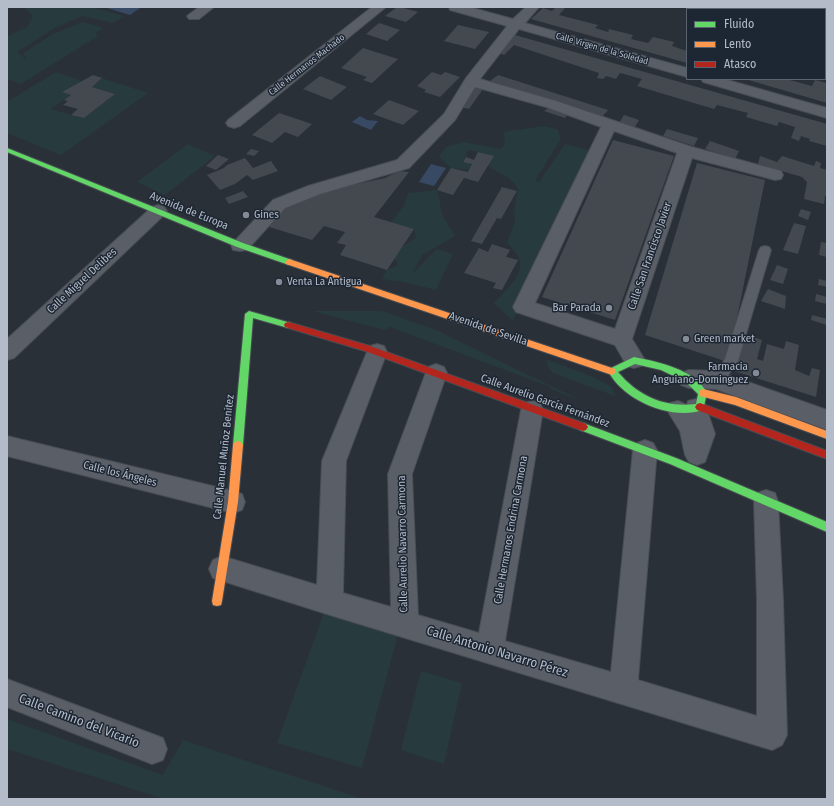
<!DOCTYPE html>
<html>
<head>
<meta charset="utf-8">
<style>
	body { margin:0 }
	#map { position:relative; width:834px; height:806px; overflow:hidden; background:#2a3038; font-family:"Fira Sans Condensed",sans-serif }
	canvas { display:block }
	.frame { position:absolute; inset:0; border:8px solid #b4bcc9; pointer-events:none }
	.legend { position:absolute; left:686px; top:8px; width:140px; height:72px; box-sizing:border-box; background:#1d2633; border:1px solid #59626f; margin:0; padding:5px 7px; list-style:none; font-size:12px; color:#b4bcc9 }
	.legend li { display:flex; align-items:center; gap:8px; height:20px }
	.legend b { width:20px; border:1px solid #59626f }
</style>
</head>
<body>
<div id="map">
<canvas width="834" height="806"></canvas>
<div class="frame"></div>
<ul class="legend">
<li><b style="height:5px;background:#63d668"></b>Fluido</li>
<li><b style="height:5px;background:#ff974d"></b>Lento</li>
<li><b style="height:5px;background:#b3261e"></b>Atasco</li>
</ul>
</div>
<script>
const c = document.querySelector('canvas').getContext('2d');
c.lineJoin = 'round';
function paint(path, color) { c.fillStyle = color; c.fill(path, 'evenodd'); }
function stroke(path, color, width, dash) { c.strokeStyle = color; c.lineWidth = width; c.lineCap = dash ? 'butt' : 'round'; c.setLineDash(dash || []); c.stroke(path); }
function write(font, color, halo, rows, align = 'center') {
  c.font = font + ' "Fira Sans Condensed",sans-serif'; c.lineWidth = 3; c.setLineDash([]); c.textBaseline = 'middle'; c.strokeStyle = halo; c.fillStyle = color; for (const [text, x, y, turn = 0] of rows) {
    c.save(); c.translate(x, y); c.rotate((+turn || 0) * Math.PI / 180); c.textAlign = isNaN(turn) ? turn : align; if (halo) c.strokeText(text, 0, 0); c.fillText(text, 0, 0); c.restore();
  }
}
paint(new Path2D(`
	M24,7H91L124,16L113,23L82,16L53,29L17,52L27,60L23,53L53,34L83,22L103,28L96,33L98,36L21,84L7,79V36L27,27L33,16Z
	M56,72L82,81L62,92L71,95L50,109L84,118L115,94L92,87L102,78L148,93L61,155L7,133V102Z
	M544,126L557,129L561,139L535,181L539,182L565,144L592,151L513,321L494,303C504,292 526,274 519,258C517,253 511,247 507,243L515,221L514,210L518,188L509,178L488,166L478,152L468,150L463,162L472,164L469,170L451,168L439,157L446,147L463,142L501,149L505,143L503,132Z
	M188,144L215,156L165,195L137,182Z
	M437,190L443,217L455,236L422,255L412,274L437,249L453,254L436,290L404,282L382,279L387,270L398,265L394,258L403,246L416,238L414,229L391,222L405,204L408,193Z
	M312,311H382L436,330L584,402L551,389V387L390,327L385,330Z
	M548,360L593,377L612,387L615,396L553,373L547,365Z
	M326,607L400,627L362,768L277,743Z
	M421,671L462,683L444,764L401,750Z
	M7,719L163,775L183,740L363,799H164L7,749Z`), '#273a3e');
paint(new Path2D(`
	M109,7L140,8L130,15L107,8Z
	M360,116L367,120L378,121L371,130L352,122Z
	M431,164L446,168L434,186L419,182Z`), '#384963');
paint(new Path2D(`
	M397,7H400L418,12L406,22L385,16Z
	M556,7H566L559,15L598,25L595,28L608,32L609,29L633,35L631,39L648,43L653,37L674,42L672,46L687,51V63L531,19L543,8L552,11Z
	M700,7H741L746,8L699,9Z
	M822,7L827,8V20L825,19V9H784L778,8Z
	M379,23L400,30L387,41L366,34Z
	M458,25L489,32L475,49L444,41Z
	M515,35L827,124V146L809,141L810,139L801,136L799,141L791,138L795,127L779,122L777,126L746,117L748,113L717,105L714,109L637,86L642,79L620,73L616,79L606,76L603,79L597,78L599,73L514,45L504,55L499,53Z
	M363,48L398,59L372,83L363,80L367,77L341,68Z
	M432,72L441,75L445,72L460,77L440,97L424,92L426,90L417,86Z
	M93,75L102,78L92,87L115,94L84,118L71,115L78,109L63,105L68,101L64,100L71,95L62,92Z
	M498,75L608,110L602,117L490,81Z
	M320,76L347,87L331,100L303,89Z
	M745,79H786L812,86L815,80L827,83V103Z
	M475,86L483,89L469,109L460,107Z
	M389,100L419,111L403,125L373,114Z
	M548,108L568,114L565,118L544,111Z
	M279,113L312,124L298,137L285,132L272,143L252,135Z
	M624,115L639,120L635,127L619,123Z
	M667,129L698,138L694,146L663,136Z
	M613,140L674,156L615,320L542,297Z
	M710,141L739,151L735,159L705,149Z
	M251,149L259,151L254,156L246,154Z
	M478,152L494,156L478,182L464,178L453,195L437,190L451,168L468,172L472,164L463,162L466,157L474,160Z
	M218,155L229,159L216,170L206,166Z
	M760,156L777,162L782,156L814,166L816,161L821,163L820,168L827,170V196H825L824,204L804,199L807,182L802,177L758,164Z
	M245,158L253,168L271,161L278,171L253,180L247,175L235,184L220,190L207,175L224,168L227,165Z
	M697,163L765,180L728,362L645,335Z
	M399,171L409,172L374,217L414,229L387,270L340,255L346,245L337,243L345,232L324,226L312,240L266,226L283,207L318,192L385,178Z
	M502,187L517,191L501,219L497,218L482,244L471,241Z
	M243,191L248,197L229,204L225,198Z
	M801,209L811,212L808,220L798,216Z
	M794,223L806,226L798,254L783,250Z
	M821,242L827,243V257L819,255Z
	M492,244L510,250L506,257L518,260L502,290L493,288L496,283L464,273L479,248L488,252Z
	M777,265L788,269L783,284L770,280Z
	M819,279L827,281V287L818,285Z
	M768,289L786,296L785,309L761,301Z
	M816,294L827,297V304L815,301Z
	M812,315L827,319V325L811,320Z
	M747,335L762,340L757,359L763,361L767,344L784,349L786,341L799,345L795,370L809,376L812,368L820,370L816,397L731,370Z`), '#444950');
const lane = new Path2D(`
	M765,246L769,247L771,250L738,361L722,384L717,386L712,384L710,380L725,359L759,250L761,247Z`);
const street = new Path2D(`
	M199,7H214L199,19H189L187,16Z
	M372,7H386L240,126L234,128L228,126L226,123L228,120Z
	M449,7H469L513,19L526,7H539L525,23L687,68V77L519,29L480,79L556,101L692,147L781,171L783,175L781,179L775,180L692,158L632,339L645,360L641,366L634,368L627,366L615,345L516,312L513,307L601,127L546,107L475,87L455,120L409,168L320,194L285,208L247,250L240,251L233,250L231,245L273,200L308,186L397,160L444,114L466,78L507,26L450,10ZM614,131L677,153L615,329L535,303Z
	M753,7H772L774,9H754Z
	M825,19H827V28H825Z
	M701,79H724L827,108V118L703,82Z
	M158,205L164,207L167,211L164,215L14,358L7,360V339L152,207Z
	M377,344L384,346L387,352L346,461L343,593L391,607L388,474L428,367L436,364L444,367L447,373L412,474L418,615L479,633L521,410L524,403L532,401L540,403L543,410L505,641L611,672L633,450L637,443L645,440L653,443L657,450L638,680L757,716V600L754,501L757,493L766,490L775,493L778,501L783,600L787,735L782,745L772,750L330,615L213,578L209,569L213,560L222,556L317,585L322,461L367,352L370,346Z
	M689,370L717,371L827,410V430L716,389L689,388L681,385L678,379L681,373Z
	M696,399L704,401L715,434L705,462L697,465L689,462L685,455L680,431L667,410L670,403L678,401L687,405L688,401Z
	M7,436L233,491L242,494L245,502L242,510L233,513L7,456Z
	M7,679L163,738L167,749L163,760L152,764L7,707Z`);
const fast = new Path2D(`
	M7,148L243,243L292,260L293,262L289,265L237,247L7,152Z
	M249,311L291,323L292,325L288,328L253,318L243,445L241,448L238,449L235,448L233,445L245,314Z
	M634,357C658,362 695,369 707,393L703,410C671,421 623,400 608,371L609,369ZM635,364L661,370L686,382L698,394L696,404C665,408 638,396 618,372Z
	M583,423L676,458L827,522V532L670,464L580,430L578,427L580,424Z`);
const slow = new Path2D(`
	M289,259L615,369L616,371L615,373L612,375L286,264L285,262Z
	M703,389L736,397L827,431V439L735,405L700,396L699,393L700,390Z
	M238,441L241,442L243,445L238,502L222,601L221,605L217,606L213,605L212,601L228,502L233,445L235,442Z`);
const jam = new Path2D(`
	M288,322L370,346L586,424L588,427L586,430L583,431L365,351L285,327L284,325L285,323Z
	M700,403L827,451V459L697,410L695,407L697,404Z`);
stroke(lane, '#484c53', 2);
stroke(street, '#484c53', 2);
stroke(fast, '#484c53', 2);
stroke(slow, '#484c53', 2);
stroke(jam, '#484c53', 2);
paint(lane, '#5a5e66');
paint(street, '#5a5e66');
paint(fast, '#63d668');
paint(slow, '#ff974d');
paint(jam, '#b3261e');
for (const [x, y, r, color] of [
	[246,215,4,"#848b96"],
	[279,282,4,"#848b96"],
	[609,308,4,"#848b96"],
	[686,339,4,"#848b96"],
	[756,373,4,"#848b96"]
]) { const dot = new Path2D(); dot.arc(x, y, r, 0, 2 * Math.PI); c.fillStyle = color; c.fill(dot); stroke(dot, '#1d2633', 1.5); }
write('9px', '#b4bcc9', '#1d2633', [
	["Calle Virgen de la Soledad",602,49,16],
	["Calle Hermanos Machado",307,65,-38]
]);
write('11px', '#b4bcc9', '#1d2633', [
	["Avenida de Europa",189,211,22],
	["Calle San Francisco Javier",650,256,-71],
	["Calle Miguel Delibes",82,281,-43],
	["Avenida de Sevilla",488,329,19],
	["Calle Aurelio García Fernández",545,401,20],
	["Calle Manuel Muñoz Benítez",224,457,-84],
	["Calle los Ángeles",120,474,14],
	["Calle Hermanos Endrina Carmona",511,530,-80],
	["Calle Aurelio Navarro Carmona",403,544,-91]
]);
write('11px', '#b4bcc9', '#1d2633', [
	["Gines",254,215],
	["Venta La Antigua",287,282],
	["Bar Parada",601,308,"right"],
	["Green market",694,339],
	["Farmacia",748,367,"right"],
	["Anguiano-Dominguez",748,380,"right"]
], 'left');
write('13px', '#b4bcc9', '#1d2633', [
	["Calle Antonio Navarro Pérez",497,652,17],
	["Calle Camino del Vicario",79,721,21]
]);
</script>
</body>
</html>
